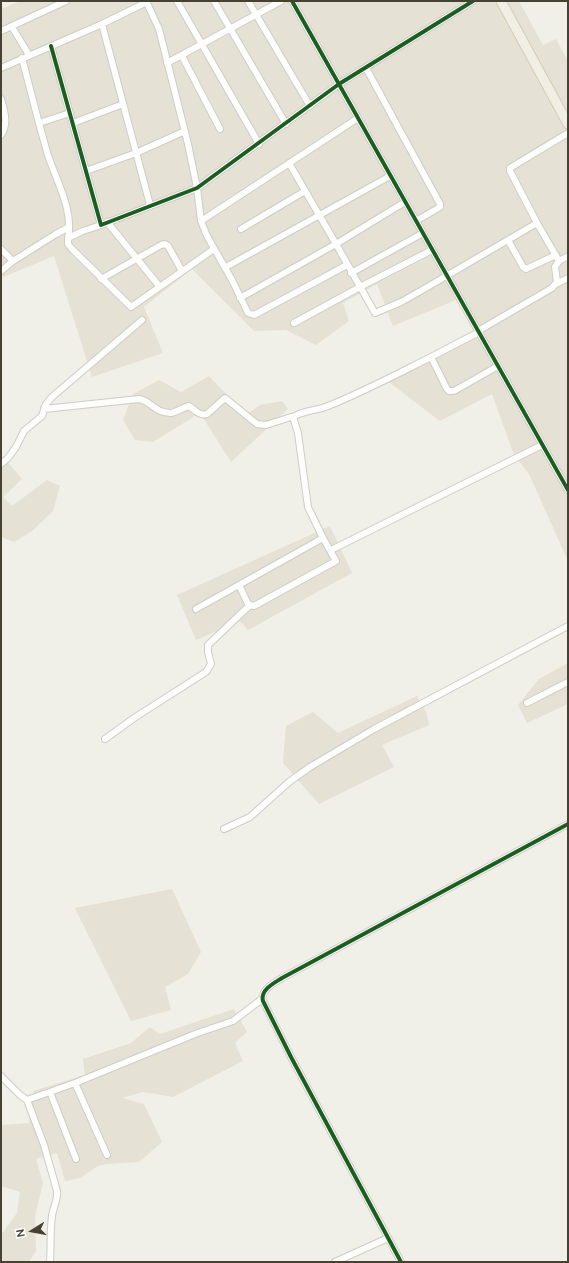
<!DOCTYPE html>
<html>
<head>
<meta charset="utf-8">
<style>
	body { margin:0 }
	#map { position:relative; width:569px; height:1263px; overflow:hidden; background:#f0efe8; font-family:Ubuntu,sans-serif }
	canvas { display:block }
	.frame { position:absolute; inset:0; border:2px solid #474134; pointer-events:none }
	.north { position:absolute; left:12px; top:1211px; width:40px; height:40px; -webkit-text-stroke:3px #fff; paint-order:stroke; rotate:259deg; font-size:11px; font-weight:700; line-height:16px; text-align:center; color:#474134 }
	.north::after { content:''; display:block; margin:auto; width:14px; height:18px; background:#474134; clip-path:polygon(50% 0,100% 100%,50% 72%,0 100%) }
</style>
</head>
<body>
<div id="map">
<canvas width="569" height="1263"></canvas>
<div class="frame"></div>
<div class="north">N</div>
</div>
<script>
const c = document.querySelector('canvas').getContext('2d');
c.lineJoin = 'round';
function paint(path, color) { c.fillStyle = color; c.fill(path, 'evenodd'); }
function stroke(path, color, width, dash) { c.strokeStyle = color; c.lineWidth = width; c.lineCap = dash ? 'butt' : 'round'; c.setLineDash(dash || []); c.stroke(path); }
paint(new Path2D(`
	M21,1H519L543,45L556,39L568,61V561L529,474L514,455L492,394L440,421L386,380L476,330L456,300L393,326L377,284L343,303L349,321L316,345L286,330L254,331L192,269L144,307L163,353L92,377L54,256L1,278V9Z
	M209,376L246,415L260,405L282,401L288,409L231,462L200,413L153,442L135,440L123,420L133,394L159,380L181,392Z
	M5,459L22,479L3,497L12,506L47,480L60,486L53,511L32,531L14,542L1,537V462Z
	M330,526L352,573L248,630L240,621L196,640L177,595Z
	M568,663V704L527,723L518,705L539,679Z
	M417,696L426,712L429,725L382,745L394,767L319,804L283,763L286,726L313,712L338,733Z
	M172,889L201,952L188,974L165,987L171,1010L131,1021L75,908Z
	M234,1009L247,1032L235,1043L243,1061L173,1097L143,1092L122,1098L144,1104L162,1142L139,1162L107,1164L98,1166L80,1178L65,1181L57,1153L36,1159L43,1183L35,1216L36,1251L29,1262H1V1235L17,1213L20,1192L1,1186V1125L29,1123L33,1091L85,1075L83,1059L131,1043L150,1027L160,1034Z`), '#e5e1d5');
const street = new Path2D(`
	M146,1L159,29L188,144L197,188L201,221L207,236L232,280L248,313L254,315L347,265
	M177,1L259,144
	M214,1L286,124
	M248,1L310,106
	M292,1L568,490
	M102,24L150,205
	M12,27L29,55
	M1,31L66,1
	M51,46L101,225L197,188L339,84L473,1
	M182,56L220,129
	M22,58C30,89 38,121 47,152C55,179 74,209 68,238
	M167,63L281,1
	M1,68L102,24L147,2
	M366,68L440,204V207L416,221
	M1,99C4,110 9,124 1,135
	M39,123L70,113
	M73,123L123,104
	M289,163L336,244L405,202
	M86,171L136,153L185,131
	M201,221L358,118
	M107,222L160,287
	M537,223L510,171V168L568,133
	M101,225L83,231L68,238V244L72,249L131,307L214,249
	M241,229L305,191
	M508,240L523,267L526,269L556,255
	M1,249L13,261L56,234L69,227
	M226,267L390,176
	M1,271L13,261
	M351,273L423,233
	M101,279L161,245L165,244L168,246L182,271
	M556,284L568,278
	M240,298L336,244L375,313L401,302L424,289L537,223L559,261L568,256
	M294,323L360,287L432,250
	M478,331L552,288L557,282L555,267L559,261
	M479,332L431,357L447,389L449,391H454L498,366
	M44,409L139,399C152,401 154,413 171,413C178,412 183,407 189,406C195,410 199,416 207,414L225,398L257,424L266,425L291,417H293L298,433L308,507L323,538
	M293,417C304,410 316,411 328,406C363,392 397,374 431,357
	M1,464L8,458L16,447L24,431L42,416L46,404L52,397L142,320
	M331,550L542,445
	M196,609L323,538L336,561L254,606L250,605L248,604L239,585
	M527,703L568,682
	M105,739L134,718L206,672L211,664L208,652V645L250,605
	M224,829L250,817L289,782L310,767L374,729L568,626
	M1,1076L20,1095L27,1100L44,1145L57,1191C58,1200 53,1208 52,1216C50,1232 51,1247 50,1262
	M75,1083L107,1155
	M50,1092L76,1159
	M27,1100L75,1083L195,1034L233,1021L262,999
	M335,1262L388,1238
	M401,1262L291,1057L263,1001C260,990 274,983 282,978L568,824`);
const primary = new Path2D(`
	M501,1L568,124`);
stroke(street, '#ceccc6', 8);
stroke(primary, '#d3ccb5', 11);
stroke(street, '#fdfdfc', 6);
stroke(primary, '#f1eee3', 9);
stroke(new Path2D(`
	M292,1L568,490
	M51,46L101,225L197,188L339,84L473,1
	M401,1262L291,1057L263,1001C260,990 274,983 282,978L568,824`), '#1b5e20', 4);
</script>
</body>
</html>
